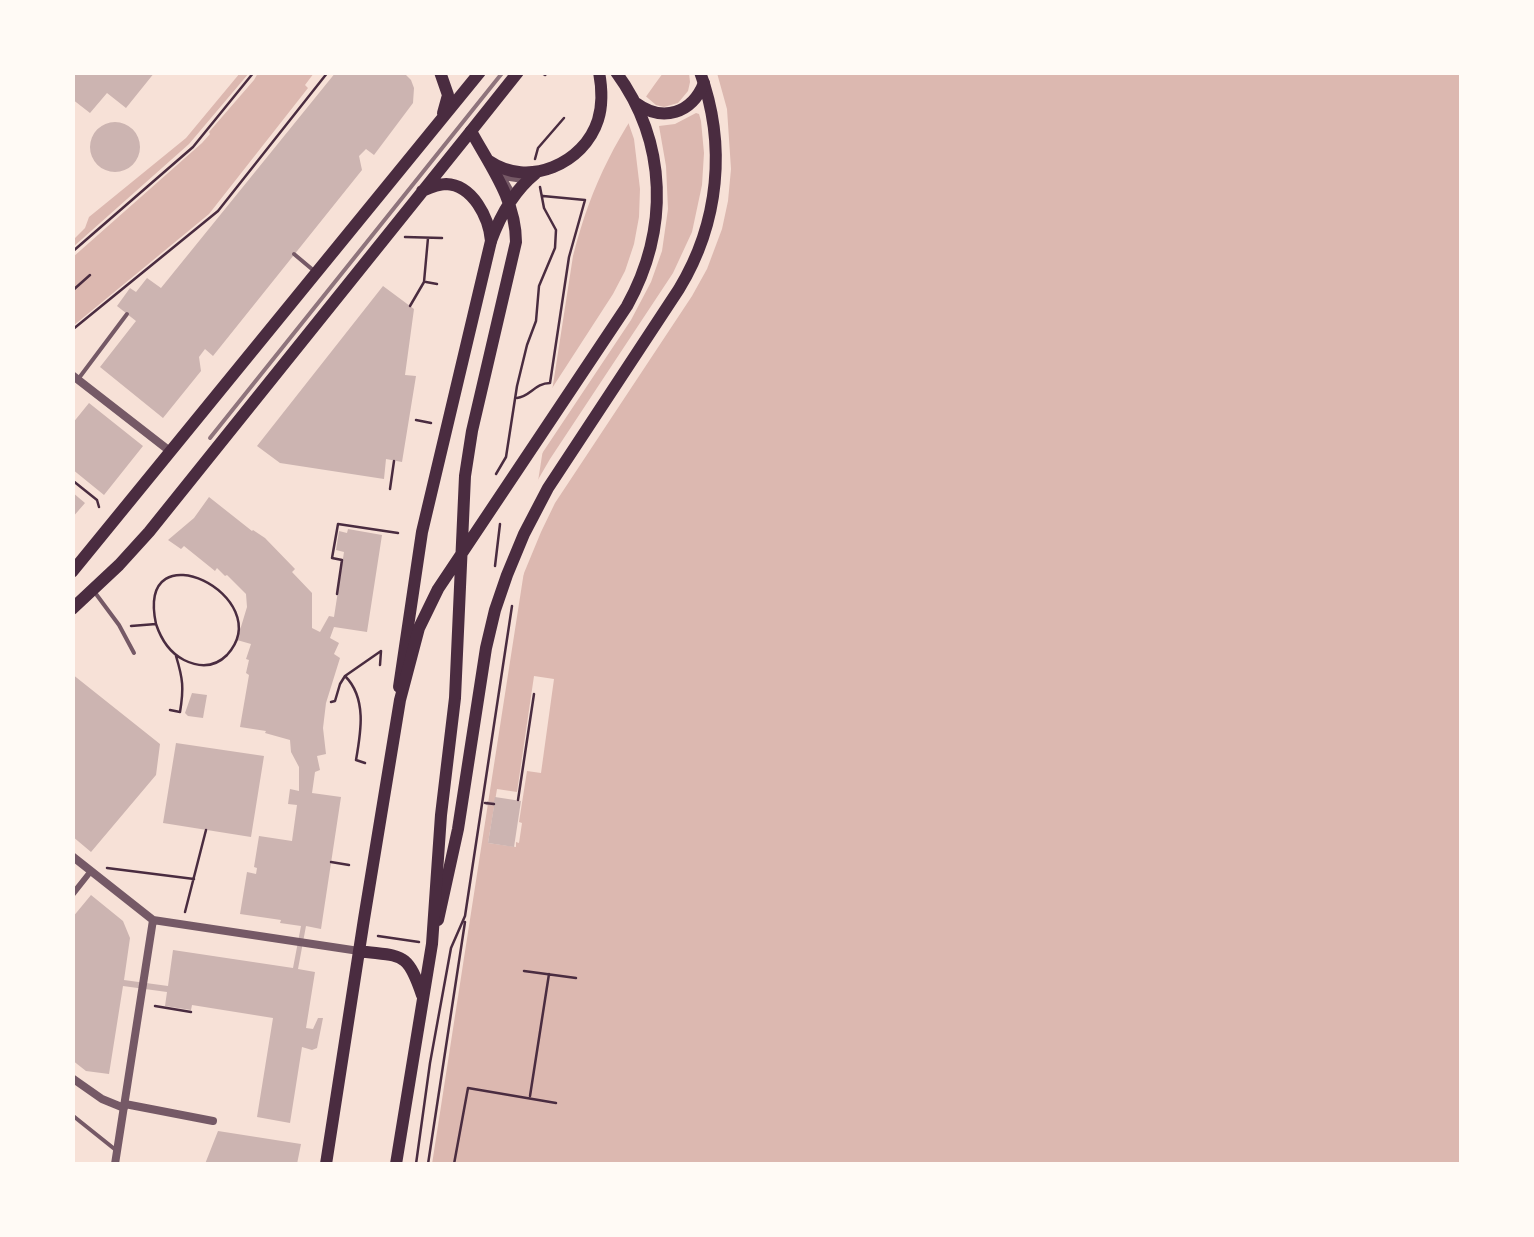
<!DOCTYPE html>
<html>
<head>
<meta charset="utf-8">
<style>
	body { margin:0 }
	#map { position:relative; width:1534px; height:1237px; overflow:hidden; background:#f7e1d7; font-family:Arial,sans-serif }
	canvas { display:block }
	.frame { position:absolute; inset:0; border:75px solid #fffaf5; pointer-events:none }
</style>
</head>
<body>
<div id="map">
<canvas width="1534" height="1237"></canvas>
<div class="frame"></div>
</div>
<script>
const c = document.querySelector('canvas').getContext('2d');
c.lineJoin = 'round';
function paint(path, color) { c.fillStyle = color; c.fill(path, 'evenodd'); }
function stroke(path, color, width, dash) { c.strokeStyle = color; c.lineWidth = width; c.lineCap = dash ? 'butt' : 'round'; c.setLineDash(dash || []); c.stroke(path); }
paint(new Path2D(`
	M240,73H314L305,85L308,88L209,214L73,326V240L85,228L89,217L186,138Z
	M663,73H1461V1164H432L573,256C592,182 618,134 663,73Z`), '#dcb8b0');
paint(new Path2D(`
	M249,73H258L254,80L209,132L210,134L202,143L73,257V247L189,144Z
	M689,73H717L727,109L731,169L728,201L722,229L707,269L692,296L555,503L541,532L517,590L532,490L550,459L673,273L692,232L702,185L704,153L701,121L699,114L696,113L675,124L659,126L666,166L668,209L662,251L651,282L631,320L537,461L547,396L613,294L625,271L634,244L639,217L640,189L634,139L626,116L642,93L656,105L664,107L678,103L688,91L690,82Z
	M534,676L554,679L541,773L527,771L519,822L522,823L519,843L516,842V847L488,843L497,789L517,792Z`), '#f7e1d7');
paint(new Path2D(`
	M72,72H155L126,108L107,93L90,113L72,99Z
	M336,72H403L411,80L414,88L413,103L374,155L366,149L359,156L362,170L213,356L205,349L199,357L201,371L163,418L100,367L136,321L117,306L130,288L136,292L147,278L161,288Z
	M90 147a25 25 0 1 1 50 0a25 25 0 1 1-50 0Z
	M383,286L414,309L405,375L416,376L402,462L386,459L384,479L280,463L257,446Z
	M89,403L143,446L104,495L72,469V424Z
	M72,492L85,503L72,518Z
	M209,497L252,531L253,530L265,538L295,569L292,572L312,593V628L320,632L329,616L334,617L344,552L336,550L339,531L347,533L348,529L382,535L367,632L334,627L330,638L339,643L334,654L340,658L326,703L323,728L326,754L317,756L320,770L315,772L312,793L341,797L321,929L306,926L298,969L315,972L306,1028L313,1029L318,1018H323L317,1048L312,1050L302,1047L290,1123L257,1117L273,1018L192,1005L191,1010L165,1006L167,992L123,986L109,1074L86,1071L72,1060L74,944L72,918L91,895L123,921L130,938L124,980L168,986L173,950L293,968L301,926L280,923L281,920L240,914L247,872L256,874L257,868L254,867L259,836L292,841L297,805L288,804L290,789L299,791V767L291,752L290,740L265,733L266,731L240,727L249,675L246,673L249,660L246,659L251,644L237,640L247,607L246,594L227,575L225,576L217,568L215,571L184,546L181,549L168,540L194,518Z
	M72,674L160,744L156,775L91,852L72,836Z
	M192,693L207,695L203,718L188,716L185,713Z
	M176,743L264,756L251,837L163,823Z
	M495,797L521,801L514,847L488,843L494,806L486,805L487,801L494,802Z
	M218,1131L301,1144L297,1164L231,1163V1164H205Z`), '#ccb4b1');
stroke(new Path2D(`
	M540,72L545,75L548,72
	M535,159L538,148L564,118
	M405,237L442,238
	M72,252L193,147L254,72
	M426,282L437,284
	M72,291L90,275
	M410,306L424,282L428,238
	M72,330L218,211L328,72
	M517,398C530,397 535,383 550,383L569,257L585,200L543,196
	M416,420L431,423
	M496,474L506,457L517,386L527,345L536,321L539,286L555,248L556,230L544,208L540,187
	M72,480L97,500L99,507
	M390,489L394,461
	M495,566L500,524
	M337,594L342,560L332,558L338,524L398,533
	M131,626L156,624C161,639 170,653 184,660C200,668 214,668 227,655C280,597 135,525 156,624
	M345,676C367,698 361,732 356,760L365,763
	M331,702L335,701L340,684L345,676L381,651L380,665
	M170,710L180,712C184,688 183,679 176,656
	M518,800L534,694
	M485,803L494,804
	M331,862L349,865
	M107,868L194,879
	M185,912L206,830
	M378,936L419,942
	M524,971L576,978
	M155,1006L191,1012
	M530,1096L549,974
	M416,1164L430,1063L451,948L465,916L512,606
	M428,1164L465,922
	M454,1164L468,1088L556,1103`), '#4a2c40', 2.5);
stroke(new Path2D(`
	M294,254L313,270
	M79,378L127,314
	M96,594L119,625L134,653
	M72,1115L117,1151`), '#755966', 4);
stroke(new Path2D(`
	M503,177L523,180L512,193Z
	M72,895L91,871`), '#755966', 6);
stroke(new Path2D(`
	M72,375L171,452
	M72,856L153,920L359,951
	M72,1078L102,1099L124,1108
	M125,1104L213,1121
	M115,1164L153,920`), '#755966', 8);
stroke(new Path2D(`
	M440,72L448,95L443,113
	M72,572L480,72
	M72,609L119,565L149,532L471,131
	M399,687L422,532L491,241C489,218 473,185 446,184C438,184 429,188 422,191
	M438,920L458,829L486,648L495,610L507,575L524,534L548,488L679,289C719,223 727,145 700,72`), '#4a2c40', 12);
stroke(new Path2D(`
	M636,103C663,123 692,113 704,83
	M489,161C528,188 584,164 598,120C603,104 602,88 599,72
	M491,241C500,216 515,190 536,173
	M359,951C402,957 407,950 422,995
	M326,1164L364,919L400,700L419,628L438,589L627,306C669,230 668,143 616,72
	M396,1164L432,944L441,815L455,698L465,476L472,431L516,242C516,200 490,166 471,131L518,72`), '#4a2c40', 12);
stroke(new Path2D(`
	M210,438L503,72`), '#8f747c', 4);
</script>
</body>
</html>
